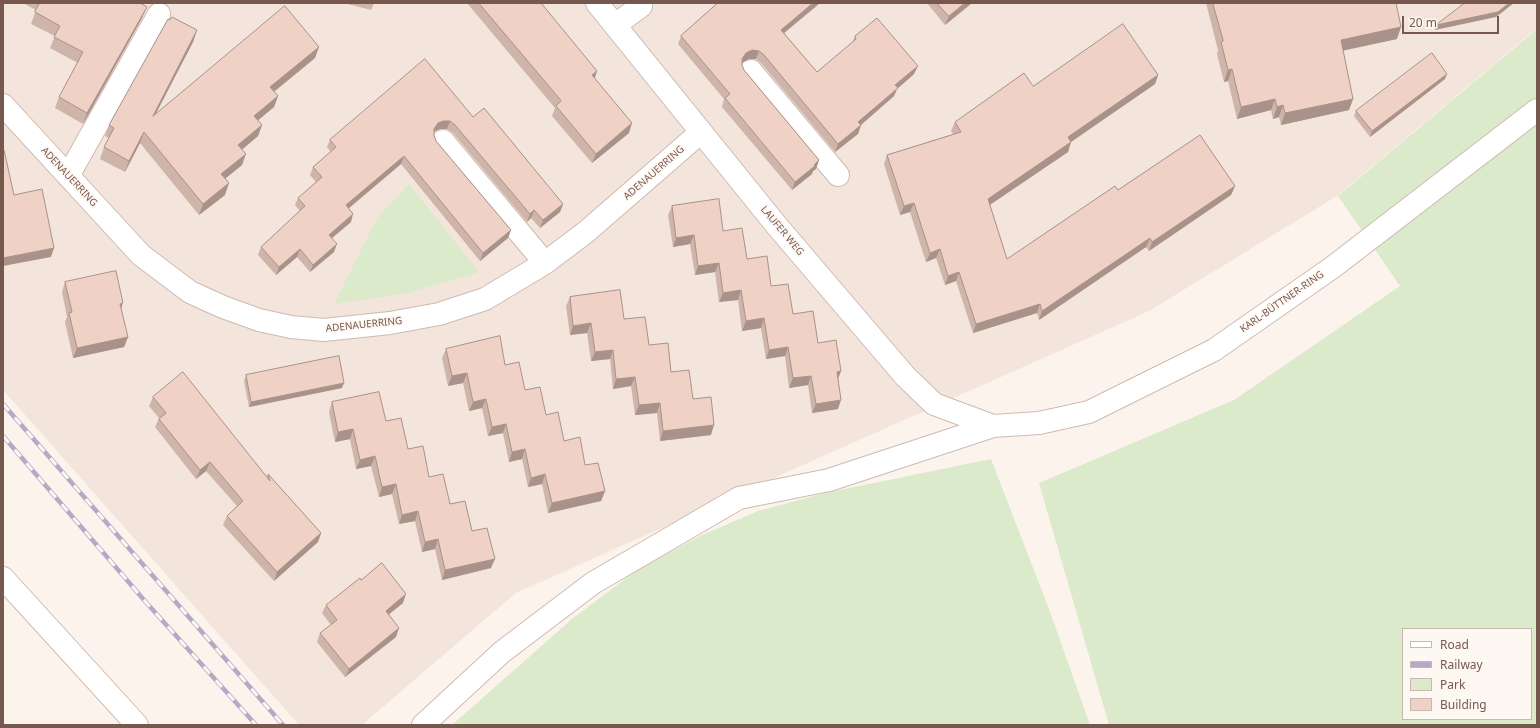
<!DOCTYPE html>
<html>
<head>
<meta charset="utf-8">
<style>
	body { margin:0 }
	#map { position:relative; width:1540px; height:728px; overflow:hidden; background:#fcf4ec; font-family:"Noto Sans",sans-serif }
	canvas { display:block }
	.frame { position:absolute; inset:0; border:4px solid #77584f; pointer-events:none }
	.legend { position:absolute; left:1402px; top:628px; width:130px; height:92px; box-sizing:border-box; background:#fef8f3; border:1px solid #c8b8b1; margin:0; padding:5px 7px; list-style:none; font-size:12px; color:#77584f }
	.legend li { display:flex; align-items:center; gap:8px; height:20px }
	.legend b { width:20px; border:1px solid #c8b8b1 }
	.scale { position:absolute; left:1402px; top:16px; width:97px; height:18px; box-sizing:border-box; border:2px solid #77584f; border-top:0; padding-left:5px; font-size:12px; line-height:14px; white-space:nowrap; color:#77584f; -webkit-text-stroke:3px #fef8f3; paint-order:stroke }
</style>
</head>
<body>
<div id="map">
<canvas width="1540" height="728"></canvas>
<div class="frame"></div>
<ul class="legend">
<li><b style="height:5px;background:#fff"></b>Road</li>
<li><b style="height:5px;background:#b6a9c7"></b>Railway</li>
<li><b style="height:11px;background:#dbeaca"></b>Park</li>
<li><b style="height:11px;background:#f0d1c5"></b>Building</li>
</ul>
<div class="scale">20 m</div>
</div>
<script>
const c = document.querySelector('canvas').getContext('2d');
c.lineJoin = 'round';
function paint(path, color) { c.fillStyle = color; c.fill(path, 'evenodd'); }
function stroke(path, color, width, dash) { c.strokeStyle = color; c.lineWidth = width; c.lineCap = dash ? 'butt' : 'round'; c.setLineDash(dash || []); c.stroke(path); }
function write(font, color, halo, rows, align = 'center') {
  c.font = font + ' "Noto Sans",sans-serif'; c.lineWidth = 3.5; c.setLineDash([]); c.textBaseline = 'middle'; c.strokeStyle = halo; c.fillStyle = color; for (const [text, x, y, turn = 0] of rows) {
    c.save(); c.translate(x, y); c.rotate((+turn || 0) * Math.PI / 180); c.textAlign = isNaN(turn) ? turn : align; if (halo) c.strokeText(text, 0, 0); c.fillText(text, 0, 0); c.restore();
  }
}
paint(new Path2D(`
	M3,3H1537V28L1337,196L1149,311L516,593L362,725H299L3,390Z`), '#f3e5db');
paint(new Path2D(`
	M1537,29V725H1109L1039,483L1234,400L1400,286L1338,196ZM1403,629H1531V719H1403Z
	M409,184L479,272L408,293L334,304L377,218Z
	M991,459L1049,609L1090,725H452L573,618L637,570L702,535L758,511L825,493Z`), '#dbeaca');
const minor = new Path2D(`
	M597,3L777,226L905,376L934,404L993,426
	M615,25L641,6L638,3
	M751,71L838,175
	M3,105L141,255L190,292L223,307L259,320L291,327L324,330L390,323L439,314L485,299L545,263L586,232L701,132
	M443,141L545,263
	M68,176L159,14
	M3,578L137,725
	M423,725L502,652L593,583L739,498L829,480L993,426L1039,423L1089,412L1214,350L1333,267L1537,110`);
stroke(minor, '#cebab1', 24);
stroke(minor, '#fff', 22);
const rail = new Path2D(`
	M3,404L283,725
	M3,436L144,600L256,725`);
stroke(rail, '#b6a9c7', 4.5);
stroke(rail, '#fef8f3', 3, [9]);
paint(new Path2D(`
	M23,3H140L142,18L83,124L55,108L59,97L78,63L50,48L55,36L31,24L36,10Z
	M344,3H374L371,10Z
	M467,3H541L595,78L629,133L592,163L552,116L555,108Z
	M718,3H820L784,33L817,72L852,43L855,36L914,74L897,89L894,96L861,125L858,134L835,152L761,63L756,59H749L743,62L742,65L744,70L819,160L816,169L813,171L812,174L792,190L722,107L724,99L678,44L681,36Z
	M927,3H972L945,25Z
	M1206,3H1396L1397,39L1343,50L1353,99L1349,110L1281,125L1279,117L1273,119L1271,110L1237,119L1228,81L1224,82L1217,54L1218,50Z
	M197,30L193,42L156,113L315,58L274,92L278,96L274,107L258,120L262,125L258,136L242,150V165L225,179V195L199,215L140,143L125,172L100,159L104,147L109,138L105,136L109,125Z
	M1158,75L1155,84L1071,142L1068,152L990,205L1007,259L1118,190L1235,186L1231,195L1149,251L1146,247L1039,320L1037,313L973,333L956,281L945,285L936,258L926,262L910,212L900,215L884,164L887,155L953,134L951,131L955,122L1033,86Z
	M1445,79L1370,137L1354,116L1356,111Z
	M473,117L563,204L560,212L540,228L531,218L527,222L453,133L447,129H440L435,131L434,133V135L436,141L511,230L508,238L480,261L401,164L349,208L351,222L332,238L334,252L310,272L297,257L276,275L258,255L261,247L300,211L295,205L298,198L316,182L310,175L313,167L331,152L327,147L330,140Z
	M672,206L723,231L771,286L793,314L818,343L841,371L838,379V409L812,413L808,385L789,388L785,356L766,359L761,328L742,331L738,300L719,302L715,272L695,275L690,244L673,247L668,215Z
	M65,282L128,337L124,347L73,358L65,322L67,317L62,292Z
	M570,297L624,319L649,345L693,399L711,435L660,441L657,413L635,415L631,386L613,389L610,359L591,361L587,333L570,335L566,306Z
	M446,349L505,365L525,390L546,415L564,441L585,465L605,491L601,501L548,513L542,484L528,487L522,459L509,462L503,433L488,436L482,408L469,411L463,383L448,386L442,358Z
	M246,375L342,388L249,407L244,381Z
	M153,397L267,477L268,474L321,533L318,542L274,581L223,525L227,516L237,506L206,471L196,479L155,427L159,418L149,406Z
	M332,402L386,421L472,531L491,568L442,580L435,549L422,552L415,521L399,524L392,494L379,497L371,466L356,469L350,439L335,442L329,412Z
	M361,580L403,603L389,614L396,637L345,677L317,642L320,633L331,625L322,613L326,605Z`), '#ceb4a9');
paint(new Path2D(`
	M813,3H820L778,38L781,30Z
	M965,3H972L945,25L949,16Z
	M1509,3H1514L1496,17L1435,30L1436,25Z
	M147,7L142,18L83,124L87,113Z
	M1401,27L1397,39L1337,52L1341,40Z
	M197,30L193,42L149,127L153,116Z
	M319,47L315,58L266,98L270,87Z
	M752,50L759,51L756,59H749L743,62L739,67L742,59L746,53Z
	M918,66L914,74L897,89L894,96L855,130L858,122L895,85Z
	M1232,69L1228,81L1224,82L1228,70Z
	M597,71L594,81L592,75Z
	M1447,74L1445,79L1370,137L1372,131Z
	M1158,75L1155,84L1065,146L1068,137Z
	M278,96L274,107L250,127L254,116Z
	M1275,99L1271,110L1237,119L1241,107Z
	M1353,99L1349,110L1281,125L1285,113Z
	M1283,105L1279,117L1273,119L1277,107Z
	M443,121H450L447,129H440L435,131L431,136L434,129L438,123Z
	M632,123L629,133L592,163L596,154Z
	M262,125L258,136L234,156L238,145Z
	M861,125L858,134L835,152L838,144Z
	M144,132L140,143L125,172L129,161Z
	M1071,142L1068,152L985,208L988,199Z
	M246,154L242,165L217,185L221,174Z
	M404,156L401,164L343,213L346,205Z
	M819,160L816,169L813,171L812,174L792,190L795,182Z
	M229,183L225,195L199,215L203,204Z
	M1235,186L1231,195L1149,251L1152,242Z
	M914,203L910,212L900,215L904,206Z
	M563,204L560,212L540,228L543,220Z
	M534,210L531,218L527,222L530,214Z
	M353,214L351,222L326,243L329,235Z
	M511,230L508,238L480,261L483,253Z
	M694,235L690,244L673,247L676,238Z
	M1150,238L1146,247L1039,320L1042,311Z
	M337,244L334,252L310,272L313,265Z
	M54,248L51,257L3,266V258Z
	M300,249L297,257L276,275L279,267Z
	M940,249L936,258L926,262L930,253Z
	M719,263L715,272L695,275L698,266Z
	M959,272L956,281L945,285L948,276Z
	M741,290L738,300L719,302L723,293Z
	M123,303L120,312V304Z
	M1040,304L1037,313L973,333L976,324Z
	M764,318L761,328L742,331L746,321Z
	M591,323L587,333L570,335L573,326Z
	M128,337L124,347L73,358L77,348Z
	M788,347L785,356L766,359L769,350Z
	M613,350L610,359L591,361L595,352Z
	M841,371L837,381V372Z
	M467,373L463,383L448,386L452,376Z
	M811,376L808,385L789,388L793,378Z
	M635,377L631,386L613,389L616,379Z
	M344,383L342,388L249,407L251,402Z
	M486,399L482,408L469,411L473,402Z
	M841,400L838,409L812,413L816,404Z
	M660,403L657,413L635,415L639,405Z
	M506,424L503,433L488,436L492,427Z
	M714,425L711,435L660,441L663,431Z
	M353,429L350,439L335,442L338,432Z
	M525,449L522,459L509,462L512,452Z
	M375,456L371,466L356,469L360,460Z
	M210,462L206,471L196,479L200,470Z
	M545,474L542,484L528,487L531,478Z
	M396,484L392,494L379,497L382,487Z
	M605,491L601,501L548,513L552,503Z
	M418,511L415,521L399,524L402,515Z
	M321,533L318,542L274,581L277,572Z
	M438,539L435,549L422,552L425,542Z
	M495,559L491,568L442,580L445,570Z
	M406,594L403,603L383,619L386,611Z
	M399,628L396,637L345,677L349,669Z`), '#a8928a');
const building = new Path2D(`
	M40,3H140L147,7L87,113L59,97L83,52L54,37L60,26L35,12Z
	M479,3H541L597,71L592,75L632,123L596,154L556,106L561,101Z
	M718,3H813L781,30L817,72L856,39L855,36L877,18L918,66L895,85L898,88L858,122L861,125L838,144L764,55L759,51L752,50L746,53L742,59V65L744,70L819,160L814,165L815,166L795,182L725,98L730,94L681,36Z
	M937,3H965L949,16Z
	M1213,3H1396L1401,27L1341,40L1353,99L1285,113L1283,105L1277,107L1275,99L1241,107L1232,69L1228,70L1221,42L1223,41Z
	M1465,3H1509L1498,12L1436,25Z
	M285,6L319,47L270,87L278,96L254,116L262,125L238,145L246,154L221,174L229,183L203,204L144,132L129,161L104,147L114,128L109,125L168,19L170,20L172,17L197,30L153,116Z
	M1123,24L1158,75L1068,137L1071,142L988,199L1007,259L1115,186L1118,190L1200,135L1235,186L1152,242L1150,238L1042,311L1040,304L976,324L959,272L948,276L940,249L930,253L914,203L904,206L887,155L961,132L955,122L1024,73L1033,86Z
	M1432,53L1447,74L1372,131L1356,111Z
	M425,59L473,117L484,108L563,204L543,220L534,210L530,214L455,125L450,121H443L438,123L434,129V135L436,141L511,230L483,253L404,156L346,205L353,214L329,235L337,244L313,265L300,249L279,267L261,247L305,206L298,198L322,177L313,167L336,147L330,140Z
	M3,150H4L14,195L42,189L54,248L3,258Z
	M719,199L723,231L742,228L747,259L767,256L771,286L788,284L793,314L813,311L818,343L836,340L841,371L837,372L841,400L816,404L811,376L793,378L788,347L769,350L764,318L746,321L741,290L723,293L719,263L698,266L694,235L676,238L672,206Z
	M116,271L123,303L120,304L128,337L77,348L69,313L72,312L65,282Z
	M620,290L624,319L645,317L649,345L668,343L671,372L689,370L693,399L711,397L714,425L663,431L660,403L639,405L635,377L616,379L613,350L595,352L591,323L573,326L570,297Z
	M500,336L505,365L519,362L525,390L540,387L546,415L558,412L564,441L580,437L585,465L598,463L605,491L552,503L545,474L531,478L525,449L512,452L506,424L492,427L486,399L473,402L467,373L452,376L446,349Z
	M339,356L344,383L251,402L246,375Z
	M183,372L270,481L268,474L321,533L277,572L227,516L243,501L210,462L200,470L159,419L166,413L153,397Z
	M379,392L386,421L401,418L408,449L423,446L429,477L443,474L450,504L465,501L472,531L487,528L495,559L445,570L438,539L425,542L418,511L402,515L396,484L382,487L375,456L360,460L353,429L338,432L332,402Z
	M382,563L406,594L386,611L399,628L349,669L320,633L337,620L326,605L360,578L361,580Z`);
paint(building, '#f0d1c5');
stroke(building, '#a8928a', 1);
write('10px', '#77584f', '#fef8f3', [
	["ADENAUERRING",654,173,-41],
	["ADENAUERRING",69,177,47],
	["LAUFER WEG",782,231,50],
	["KARL-BÜTTNER-RING",1282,302,-35],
	["ADENAUERRING",364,325,-6]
]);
</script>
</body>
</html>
